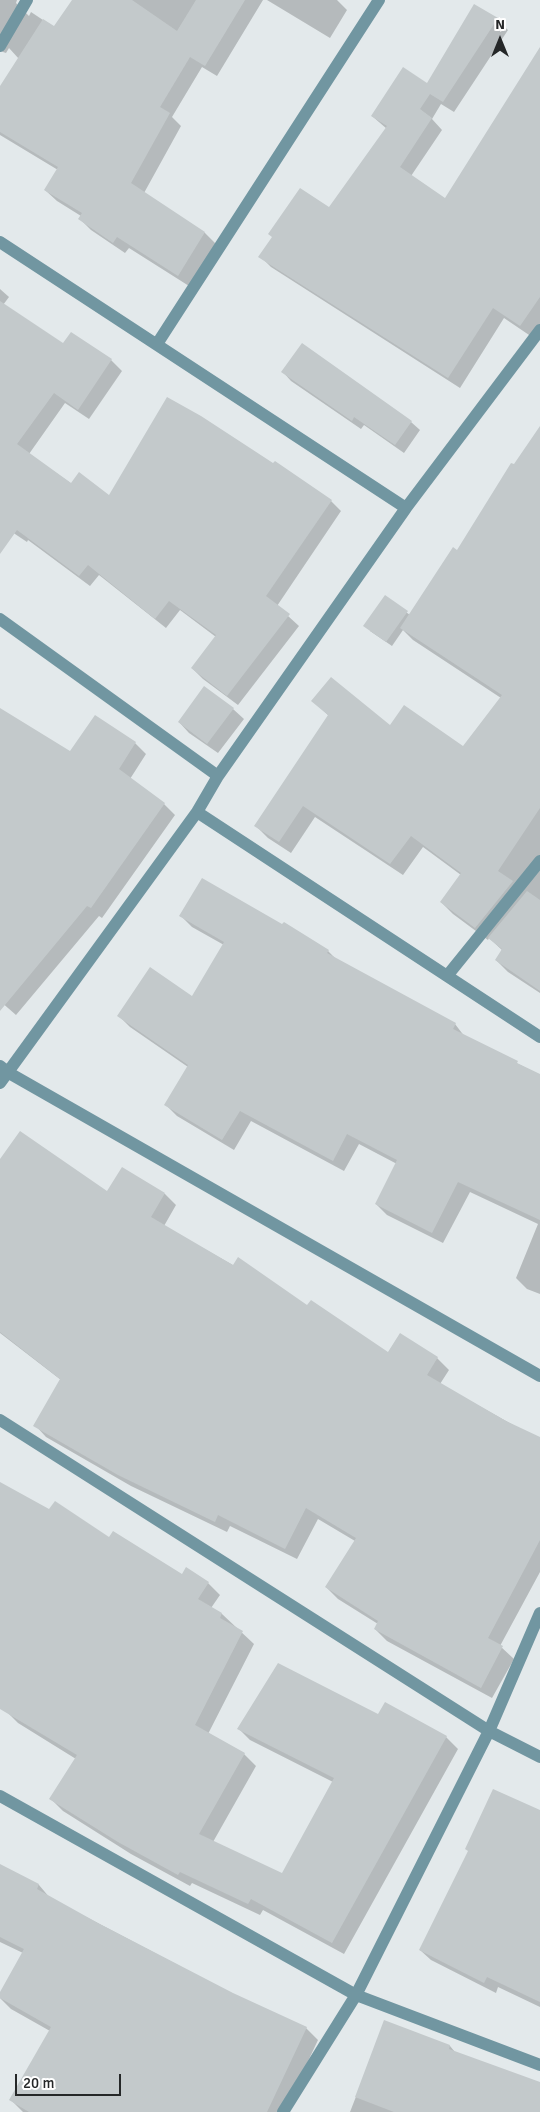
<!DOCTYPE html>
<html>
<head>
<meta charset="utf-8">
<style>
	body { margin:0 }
	#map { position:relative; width:540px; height:2112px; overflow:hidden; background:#e3e9eb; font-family:Signika,sans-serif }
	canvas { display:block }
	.north { position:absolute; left:475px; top:15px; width:50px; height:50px; -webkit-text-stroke:4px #fff; paint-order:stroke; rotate:0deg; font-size:14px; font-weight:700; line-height:20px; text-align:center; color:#252728 }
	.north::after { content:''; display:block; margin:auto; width:18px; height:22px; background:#252728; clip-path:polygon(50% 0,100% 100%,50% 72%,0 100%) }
	.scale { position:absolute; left:15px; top:2074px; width:106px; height:22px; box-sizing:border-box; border:2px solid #252728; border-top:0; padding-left:6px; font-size:15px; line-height:18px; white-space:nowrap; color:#252728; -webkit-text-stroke:4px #fff; paint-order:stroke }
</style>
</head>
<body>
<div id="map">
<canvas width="540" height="2112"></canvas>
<div class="north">N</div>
<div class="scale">20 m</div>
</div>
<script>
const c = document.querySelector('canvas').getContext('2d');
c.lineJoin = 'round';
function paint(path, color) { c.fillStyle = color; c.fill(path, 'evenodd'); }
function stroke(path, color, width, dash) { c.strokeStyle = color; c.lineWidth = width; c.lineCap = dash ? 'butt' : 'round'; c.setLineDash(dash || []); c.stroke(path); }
paint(new Path2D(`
	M0,0H17L16,3L29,16L31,12L55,28L74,0H263L217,76L202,67L172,117L181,126L144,193L205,233L216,244L189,286L129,248L125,253L91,230L80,219L81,216L57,201L45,190L58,170L0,135V102L19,59L9,48L6,53L0,51Z
	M267,0H337L347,10L330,38Z
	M497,19L508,30L454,112L441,104L432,119L442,130L411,176L445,200L540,49V324L532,337L504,318L460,388L271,267L260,256L329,209L387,129L372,116L427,85Z
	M0,289L9,297L3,305L63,345L71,333L111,360L122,371L89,419L65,403L29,454L72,484L110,496L331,501L341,511L277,606L299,626L238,705L203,679L192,668L216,637L180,610L166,628L99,575L90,586L28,540L27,542L0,524Z
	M283,372L411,422L420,430L404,453L364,425L361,429L291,381Z
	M540,428V993L508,972L496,960L502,950L489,938L488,940L453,914L441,902L461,875L423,847L403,875L315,817L291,853L268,838L256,826L329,716L313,701L390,726L464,748L501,698L413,640L403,630L392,646L370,631L385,597L410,615L457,552Z
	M233,709L244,719L218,753L189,733L179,722Z
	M0,710L70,753L95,717L135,743L146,754L130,779L164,804L175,815L102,918L99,916L16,1015L0,1001Z
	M181,916L328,951L337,960L455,1024L465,1037L540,1075V1294L527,1289L516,1278L538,1224L470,1192L443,1243L387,1215L376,1204L397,1164L359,1144L344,1171L251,1121L234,1150L177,1116L166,1105L188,1067L130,1027L119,1016L192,997L224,945L192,927Z
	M0,1162L108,1193L165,1194L176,1205L164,1226L388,1353L400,1334L437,1358L449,1370L440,1384L540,1440V1572L500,1646L514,1659L492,1698L387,1641L375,1629L378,1624L338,1599L326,1587L355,1541L318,1519L297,1559L230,1526L227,1532L131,1486L46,1437L35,1425L61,1380L0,1333Z
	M0,1484L50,1511L182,1576L208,1583L220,1595L211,1608L222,1614L254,1644L208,1734L244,1754L256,1766L213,1842L283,1875L333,1782L250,1740L238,1728L379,1715L446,1737L458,1749L344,1954L263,1910L260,1915L192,1883L190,1886L131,1854L63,1811L51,1799L76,1759L18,1723L0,1705Z
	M540,1812V2007L498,1987L496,1993L431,1960L420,1950Z
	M0,1865L39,1885L50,1898L233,1994L306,2028L318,2040L284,2112H23L11,2100L50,2031L11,2009L0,1998L23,1953L0,1942Z
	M385,2022L450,2046L455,2052L540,2093V2112H350Z`), '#0003');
paint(new Path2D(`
	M72,0H132L177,31L196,0H245L205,66L190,57L160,107L170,113L131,183L205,232L178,276L117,237L113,243L78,219L82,213L44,190L58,167L0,132V86L43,19L54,26Z
	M474,4L498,18L443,102L430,94L420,109L432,118L400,167L445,198L540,47V297L520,326L493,308L448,378L258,257L272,237L268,234L300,188L329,207L387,126L371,116L403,67L427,83Z
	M0,301L63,343L71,332L112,359L78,410L54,393L17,444L71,483L79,472L109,495L167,397L201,416L273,463L275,461L332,500L266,596L290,614L227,696L191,668L216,635L169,601L155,619L88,565L79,576L17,530L0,554Z
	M302,343L412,421L395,445L354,417L352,421L281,372Z
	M540,426V808L498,871L513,881L475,928L440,902L461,873L411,836L390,864L303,806L279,842L254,826L328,715L311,701L331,677L390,725L404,705L463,746L502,695L400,628L453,547L457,550L511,463L514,464Z
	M385,595L408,611L386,642L363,626Z
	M204,686L234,708L207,744L178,722Z
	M0,708L70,751L95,715L136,742L119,769L165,803L91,908L87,906L0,1011Z
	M202,878L282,924L284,922L329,950L327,953L456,1023L453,1029L518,1061L517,1063L540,1074V1220L458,1182L432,1233L375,1204L397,1160L347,1134L333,1161L240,1111L222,1140L164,1105L188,1065L117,1016L150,967L192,996L224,942L179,916Z
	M527,891L540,900V991L495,960L502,949L488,938Z
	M20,1131L107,1191L122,1167L165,1193L151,1217L233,1265L238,1257L307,1305L311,1300L388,1352L400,1333L438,1357L427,1375L506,1421L540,1437V1540L488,1638L503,1646L481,1688L374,1629L378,1621L325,1587L356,1538L306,1508L285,1549L218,1515L215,1522L118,1475L33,1426L60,1379L0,1332V1159Z
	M0,1482L49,1509L55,1501L109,1537L113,1531L182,1574L186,1567L209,1582L198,1599L222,1613L220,1618L243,1631L195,1725L245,1753L199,1834L282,1873L334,1778L237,1729L278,1663L378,1714L385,1702L447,1736L332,1943L251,1899L248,1904L180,1872L178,1875L118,1842L49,1799L77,1755L0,1709Z
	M493,1789L540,1810V2002L487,1977L484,1983L419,1950L468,1851L465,1849Z
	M0,1864L39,1884L37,1889L98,1923L233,1993L307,2027L267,2112H29L9,2100L51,2027L0,1998V1992L24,1949L0,1937Z
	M384,2020L450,2045L449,2049L540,2082V2112H394L355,2097Z`), '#c3c9cb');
stroke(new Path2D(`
	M0,46L27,0
	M0,242L406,508
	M157,344L379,0
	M0,619L218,776
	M197,812L540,1037
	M447,976L540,861
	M0,1066L9,1073L540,1376
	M0,1083L197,812L218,776L406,508L540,330
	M0,1420L489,1731L540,1757
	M0,1796L356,1995L540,2065
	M283,2112L356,1995L489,1731L540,1613`), '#7196a1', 12);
</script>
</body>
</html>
